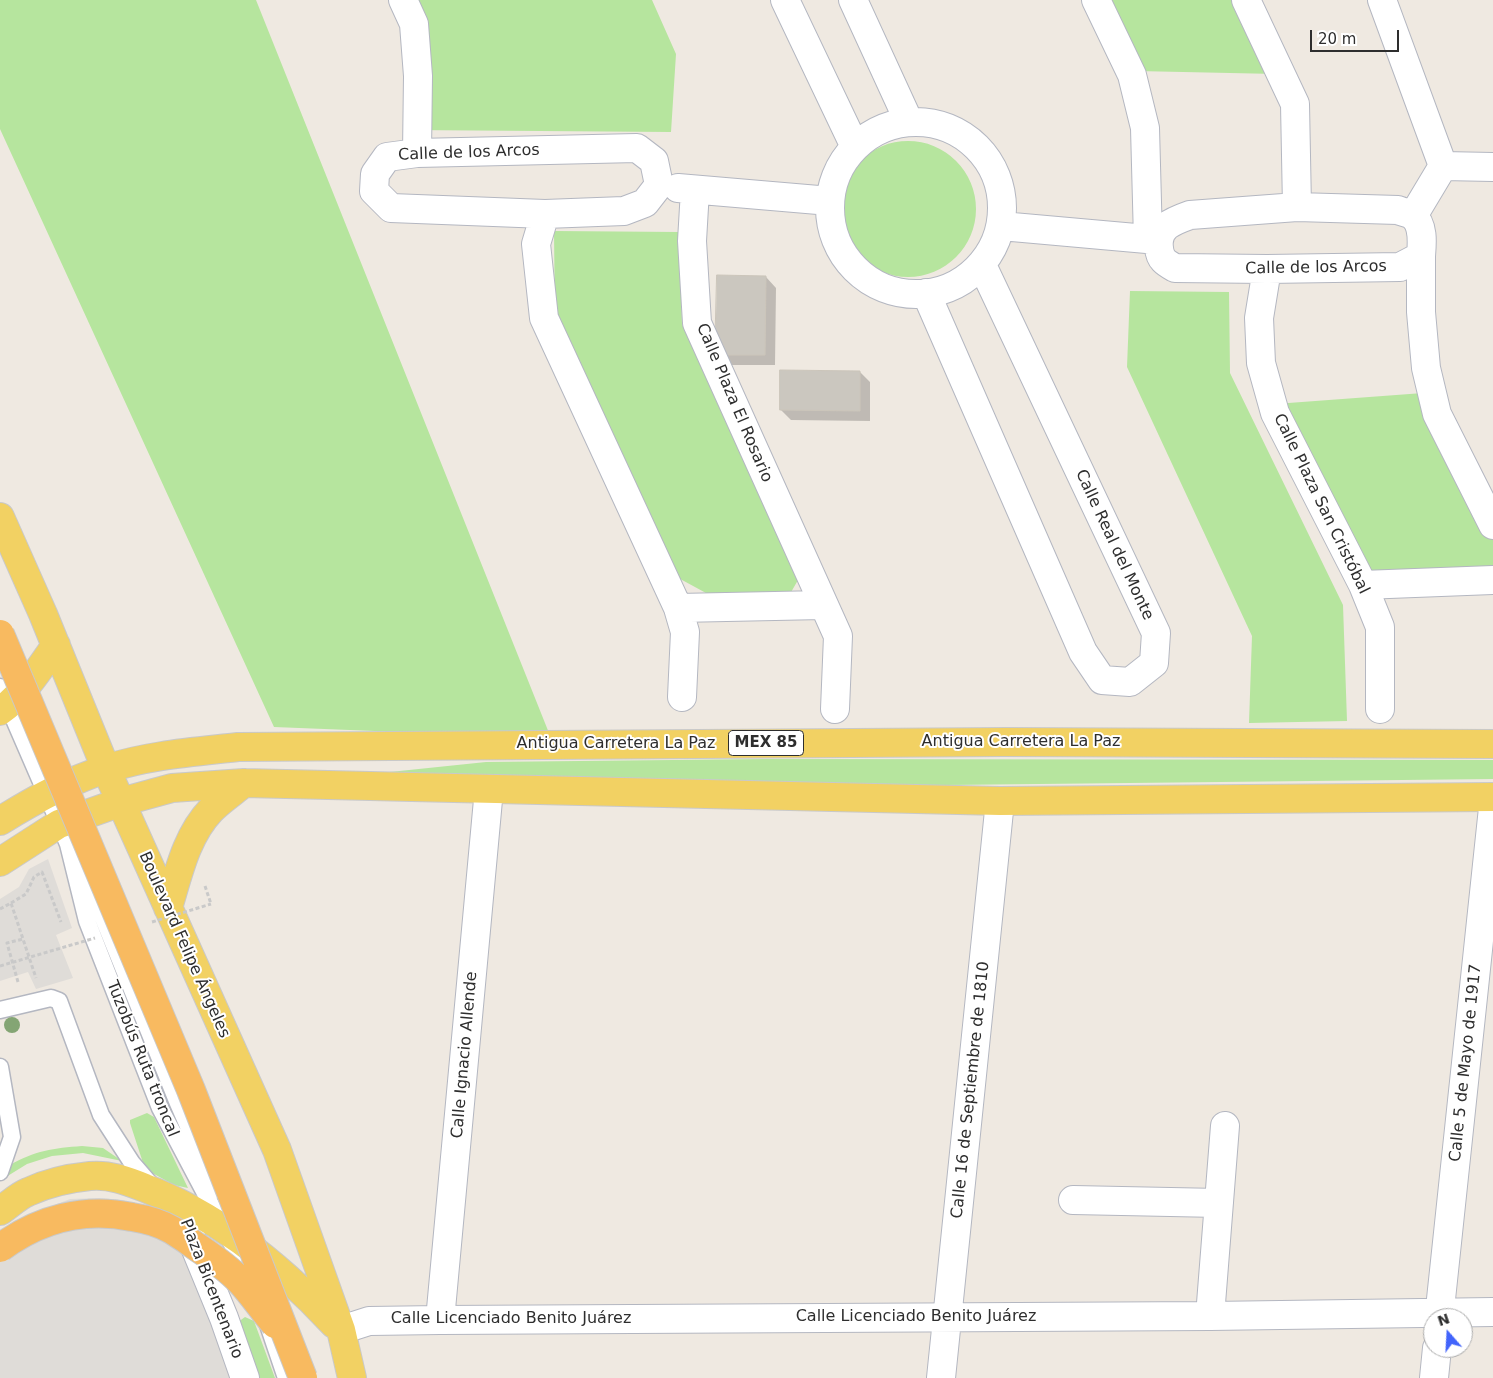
<!DOCTYPE html>
<html>
<head>
<meta charset="utf-8">
<style>
	body { margin:0 }
	#map { position:relative; width:1493px; height:1378px; overflow:hidden; background:#efe9e1; font-family:"DejaVu Sans",sans-serif }
	canvas { display:block }
	.north { position:absolute; left:1423px; top:1308px; width:50px; height:50px; box-sizing:border-box; background:#fff; border:1px solid #ababab; border-radius:50%; rotate:341deg; font-size:14px; font-weight:700; line-height:20px; text-align:center; color:#2e2e2e }
	.north::after { content:''; display:block; margin:auto; width:18px; height:22px; background:#4264fb; clip-path:polygon(50% 0,100% 100%,50% 72%,0 100%) }
	.scale { position:absolute; left:1310px; top:30px; width:89px; height:22px; box-sizing:border-box; border:2px solid #2e2e2e; border-top:0; padding-left:6px; font-size:15px; line-height:18px; white-space:nowrap; color:#2e2e2e; -webkit-text-stroke:4px #fff; paint-order:stroke }
</style>
</head>
<body>
<div id="map">
<canvas width="1493" height="1378"></canvas>
<div class="north">N</div>
<div class="scale">20 m</div>
</div>
<script>
const c = document.querySelector('canvas').getContext('2d');
c.lineJoin = 'round';
function paint(path, color) { c.fillStyle = color; c.fill(path, 'evenodd'); }
function stroke(path, color, width, dash) { c.strokeStyle = color; c.lineWidth = width; c.lineCap = dash ? 'butt' : 'round'; c.setLineDash(dash || []); c.stroke(path); }
function write(font, color, halo, rows, align = 'center') {
  c.font = font + ' "DejaVu Sans",sans-serif'; c.lineWidth = 4; c.setLineDash([]); c.textBaseline = 'middle'; c.strokeStyle = halo; c.fillStyle = color; for (const [text, x, y, turn = 0] of rows) {
    c.save(); c.translate(x, y); c.rotate((+turn || 0) * Math.PI / 180); c.textAlign = isNaN(turn) ? turn : align; if (halo) c.strokeText(text, 0, 0); c.fillText(text, 0, 0); c.restore();
  }
}
paint(new Path2D(`
	M0,0H256L551,738L274,727L0,129Z
	M398,0H652L676,54L671,132L408,130Z
	M1102,0H1243L1277,74L1136,71Z
	M840 209a68 68 0 1 1 136 0a68 68 0 1 1-136 0Z
	M554,231L679,232L682,324L798,580L790,594L706,593L671,574L555,323Z
	M1130,291L1229,292L1230,373L1343,605L1347,721L1249,723L1252,636L1127,367Z
	M1423,393L1493,528V579L1365,584L1275,404Z
	M766,759L1493,760V779L766,787L361,775L486,762Z
	M147,1113L154,1117L188,1188L174,1185L145,1169L130,1123V1120Z
	M82,1146L103,1148L122,1161L83,1153L52,1156L27,1164L6,1177L10,1165C34,1151 54,1148 82,1146Z
	M245,1317L254,1321L275,1378H257L238,1322Z`), '#b6e59e');
paint(new Path2D(`
	M48,859L72,928L56,935L73,978L36,989L28,972L0,981V899L19,887L29,869Z
	M100,1198L123,1200L143,1210L184,1253L196,1279L231,1378H0V1240L47,1208L70,1199Z`), '#dfdcd8');
paint(new Path2D(`
	M766,277L776,288L775,365H727L717,355Z
	M860,372L870,382V421L791,420L781,410Z`), '#0003');
const building = new Path2D(`
	M717,275L766,276L765,355H715Z
	M780,370L860,371V411L780,410Z`);
paint(building, '#cbc7bf');
stroke(building, '#cbc5ba', 1);
const service = new Path2D(`
	M0,687L68,844L87,921L160,1108L253,1284
	M80,870L97,903L177,1101L216,1190
	M0,1010L51,998L59,1001L101,1115L132,1163L152,1186
	M0,1067L12,1137L0,1172
	M266,1319L286,1378`);
const minor = new Path2D(`
	M403,0L414,24L418,76L417,153
	M785,0L855,147
	M853,0L909,122
	M1096,0L1132,75L1145,128L1148,239
	M1246,0L1295,104L1297,207
	M1382,0L1443,166L1413,216
	M830 208a86 86 0 1 1 172 0a86 86 0 1 1-172 0Z
	M637,148L654,161L659,185L645,203L624,211L545,214L391,208L374,191L375,174L387,157L417,153Z
	M1443,166L1493,167
	M678,188L830,201
	M695,190L692,241L697,323L838,636L835,709
	M1297,207L1398,210C1402,212 1410,213 1413,216C1424,225 1422,244 1421,256L1400,267L1267,269L1175,268C1166,263 1160,260 1159,248C1156,227 1173,221 1190,215Z
	M545,214L536,244L544,318L678,608L685,632L682,697
	M1001,226L1158,240
	M1421,256V312L1426,368L1437,414L1493,525
	M1267,269L1259,318L1261,363L1275,413L1363,585L1380,627V709
	M926,293L1083,652L1102,680L1130,682L1154,663L1156,633L982,265
	M1363,585L1493,580
	M678,608L823,605
	M1073,1200L1219,1203
	M190,1235L224,1318L245,1378
	M1210,1316L1225,1126
	M1439,1318L1493,808
	M440,1320L489,789
	M341,1330L369,1321L440,1320L1210,1316L1493,1312
	M941,1378L1000,801
	M1434,1378L1437,1348`);
const primary = new Path2D(`
	M0,517L43,614L106,769L277,1150L341,1330L352,1378
	M0,711C23,695 40,668 56,645
	M0,821C34,800 68,781 106,769C149,755 194,752 238,747L1005,742L1493,744
	M0,862L59,824L121,802L172,788L244,783L1000,801L1493,797
	M168,908C178,875 186,836 211,810C221,800 233,792 244,783
	M0,1211C9,1205 18,1196 28,1192C47,1183 70,1178 90,1176C109,1174 128,1181 145,1188C219,1216 281,1267 334,1324`);
stroke(service, '#b4b7c1', 19);
stroke(minor, '#b4b7c1', 30);
stroke(primary, '#c9c9c9', 30);
stroke(new Path2D(`
	M205,886L211,904
	M11,903L26,894L34,877L42,872L61,922
	M0,909L11,903L36,978
	M18,982L7,943L23,939`), '#c9c9c9', 3, [4, 2.5]);
stroke(service, '#fff', 16);
stroke(minor, '#fff', 28);
stroke(primary, '#f2d163', 28);
const trunkBridge = new Path2D(`
	M0,634L191,1090L303,1378
	M0,1248C39,1219 84,1207 132,1217C145,1219 160,1223 172,1230C180,1235 189,1241 197,1247C212,1257 228,1268 241,1282C253,1295 263,1310 275,1324`);
stroke(trunkBridge, '#c9c9c9', 30, []);
stroke(new Path2D(`
	M152,922L211,904
	M0,966L95,938`), '#c9c9c9', 3, [4, 2.5]);
stroke(trunkBridge, '#f8ba60', 28);
c.fillStyle = '#84a574';
for (const [x, y] of [
	[12,1025]
]) { c.beginPath(); c.arc(x, y, 8, 0, 2 * Math.PI); c.fill(); }
for (const [x, y, w] of [
	[766,743,75]
]) { const box = new Path2D(); box.roundRect(x - w / 2, y - 12.5, w, 25, 4); c.fillStyle = '#fff'; c.fill(box); stroke(box, '#2e2e2e', 1); }
write('bold 15px', '#2e2e2e', null, [
	["MEX 85",766,743]
]);
write('16px', '#2e2e2e', '#fff', [
	["Calle de los Arcos",469,153,-2],
	["Calle de los Arcos",1316,268,-1],
	["Calle Plaza El Rosario",734,403,67],
	["Calle Plaza San Cristóbal",1321,504,64],
	["Calle Real del Monte",1114,545,65],
	["Antigua Carretera La Paz",1021,742],
	["Antigua Carretera La Paz",616,744],
	["Boulevard Felipe Ángeles",184,945,66],
	["Calle Ignacio Allende",465,1055,-85],
	["Tuzobús Ruta troncal",142,1059,68],
	["Calle 5 de Mayo de 1917",1466,1063,-84],
	["Calle 16 de Septiembre de 1810",971,1090,-84],
	["Plaza Bicentenario",211,1289,69],
	["Calle Licenciado Benito Juárez",916,1317],
	["Calle Licenciado Benito Juárez",511,1319]
]);
</script>
</body>
</html>
